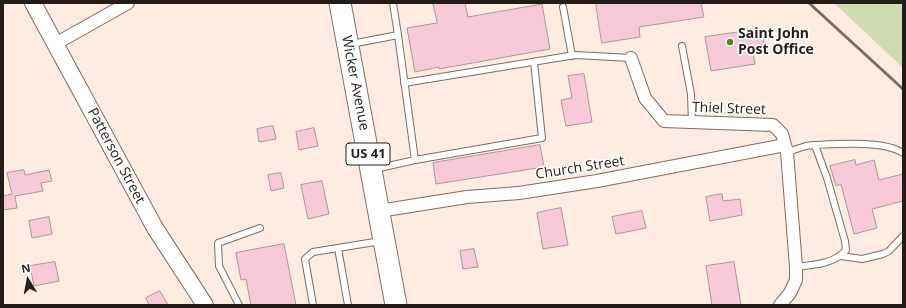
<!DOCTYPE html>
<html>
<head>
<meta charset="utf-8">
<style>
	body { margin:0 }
	#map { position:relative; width:906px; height:308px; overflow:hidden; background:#feebe2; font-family:"Open Sans",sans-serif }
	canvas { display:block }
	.frame { position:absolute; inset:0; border:4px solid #231c19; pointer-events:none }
	.north { position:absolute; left:8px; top:260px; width:40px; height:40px; -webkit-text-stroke:3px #fff; paint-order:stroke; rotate:350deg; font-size:11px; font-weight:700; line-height:16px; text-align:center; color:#231c19 }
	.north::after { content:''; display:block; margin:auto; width:14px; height:18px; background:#231c19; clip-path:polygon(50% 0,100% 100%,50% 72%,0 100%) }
</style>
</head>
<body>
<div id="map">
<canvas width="906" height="308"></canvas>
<div class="frame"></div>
<div class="north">N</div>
</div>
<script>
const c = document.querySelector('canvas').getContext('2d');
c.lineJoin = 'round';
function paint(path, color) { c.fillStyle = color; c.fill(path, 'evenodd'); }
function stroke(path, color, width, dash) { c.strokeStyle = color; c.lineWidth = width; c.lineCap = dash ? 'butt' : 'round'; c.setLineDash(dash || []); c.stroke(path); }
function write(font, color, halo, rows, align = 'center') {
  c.font = font + ' "Open Sans",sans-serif'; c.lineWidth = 3.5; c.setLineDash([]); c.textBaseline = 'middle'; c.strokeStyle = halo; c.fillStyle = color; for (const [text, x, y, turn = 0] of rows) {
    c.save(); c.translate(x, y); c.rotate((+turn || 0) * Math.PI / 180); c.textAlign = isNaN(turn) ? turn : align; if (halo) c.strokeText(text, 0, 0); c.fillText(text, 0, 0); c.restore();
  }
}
paint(new Path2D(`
	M834,3H903V68Z`), '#cedcaf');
const building = new Path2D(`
	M433,3H465L468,17L542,4L550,49L439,69V67L415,72L407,28L437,23Z
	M596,3H701L704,17L639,27L640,37L602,43Z
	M762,29L764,46L752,47L755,64L711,71L705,37Z
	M584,74L592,122L566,126L561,100L572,98L568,76Z
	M273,126L276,139L259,142L257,129Z
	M314,128L318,146L299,150L296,132Z
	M540,145L544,167L436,184L433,163Z
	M855,160L856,165L874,160L879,180L903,174V201L872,209L877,228L854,234L841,184L836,186L830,166Z
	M24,170L25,175L49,170L52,181L41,183L43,191L15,196L17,208L3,210V196L12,194L7,173Z
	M281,173L284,188L271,191L268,175Z
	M322,181L329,214L308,219L301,185Z
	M722,194L723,201L740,199L742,215L710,221L706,197Z
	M561,208L568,245L543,249L537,213Z
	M642,211L646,228L616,234L612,217Z
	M49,217L52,234L32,238L29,221Z
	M284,244L296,305H251L246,279L241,280L236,253Z
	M474,249L478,267L463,269L460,251Z
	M55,262L59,281L34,286L30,266Z
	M734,262L741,305H712L706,266Z
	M160,291L168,305H149L146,298Z`);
paint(building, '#f8c9d8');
stroke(building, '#a9969c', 1);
const lane = new Path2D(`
	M393,3L398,35
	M563,7L572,56
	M351,44L398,35L415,160L375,169
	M682,46L691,94L692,123
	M404,83L575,55L631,58
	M813,145C836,144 884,140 903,153
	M787,152L806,146L813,145L816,148L827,178L845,241L846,250C834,264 814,265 796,267
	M415,160L542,138L534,62
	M338,248L348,305
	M841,256L862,259L883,254L889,251L903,236
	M239,305L219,266L218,243L260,228
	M313,305L305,259L313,252L381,241`);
const street = new Path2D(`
	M55,44L128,3
	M631,58L645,98L664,121L773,125L782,134L787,152L796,267V280L790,293L780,305
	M379,211L467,197L519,193L597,181L785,145`);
const secondary = new Path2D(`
	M33,3L155,228L205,305`);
const highway = new Path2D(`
	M340,3L396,305`);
stroke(lane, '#7d6d65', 8);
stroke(street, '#7d6d65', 14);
stroke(secondary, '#7d6d65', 18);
stroke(highway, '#7d6d65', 23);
stroke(lane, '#fff', 6);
stroke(street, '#fff', 12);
stroke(secondary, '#fff', 16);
stroke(highway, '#fff', 21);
stroke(new Path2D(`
	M809,3L903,89`), '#796d68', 3);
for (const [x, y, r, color] of [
	[730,42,4,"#538821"]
]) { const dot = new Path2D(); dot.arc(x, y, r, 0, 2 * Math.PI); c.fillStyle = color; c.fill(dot); stroke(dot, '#fff', 1.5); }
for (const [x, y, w] of [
	[368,154,44]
]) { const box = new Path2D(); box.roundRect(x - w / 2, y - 11, w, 22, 3); c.fillStyle = '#fff'; c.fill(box); stroke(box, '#231c19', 1); }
write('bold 13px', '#231c19', null, [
	["US 41",368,154]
]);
write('bold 14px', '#231c19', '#fff', [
	["Saint John",738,34],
	["Post Office",738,50]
], 'left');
write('14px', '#231c19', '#fff', [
	["Wicker Avenue",355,83,79],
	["Thiel Street",729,109,2],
	["Patterson Street",116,156,62],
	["Church Street",580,168,-9]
]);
</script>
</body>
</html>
